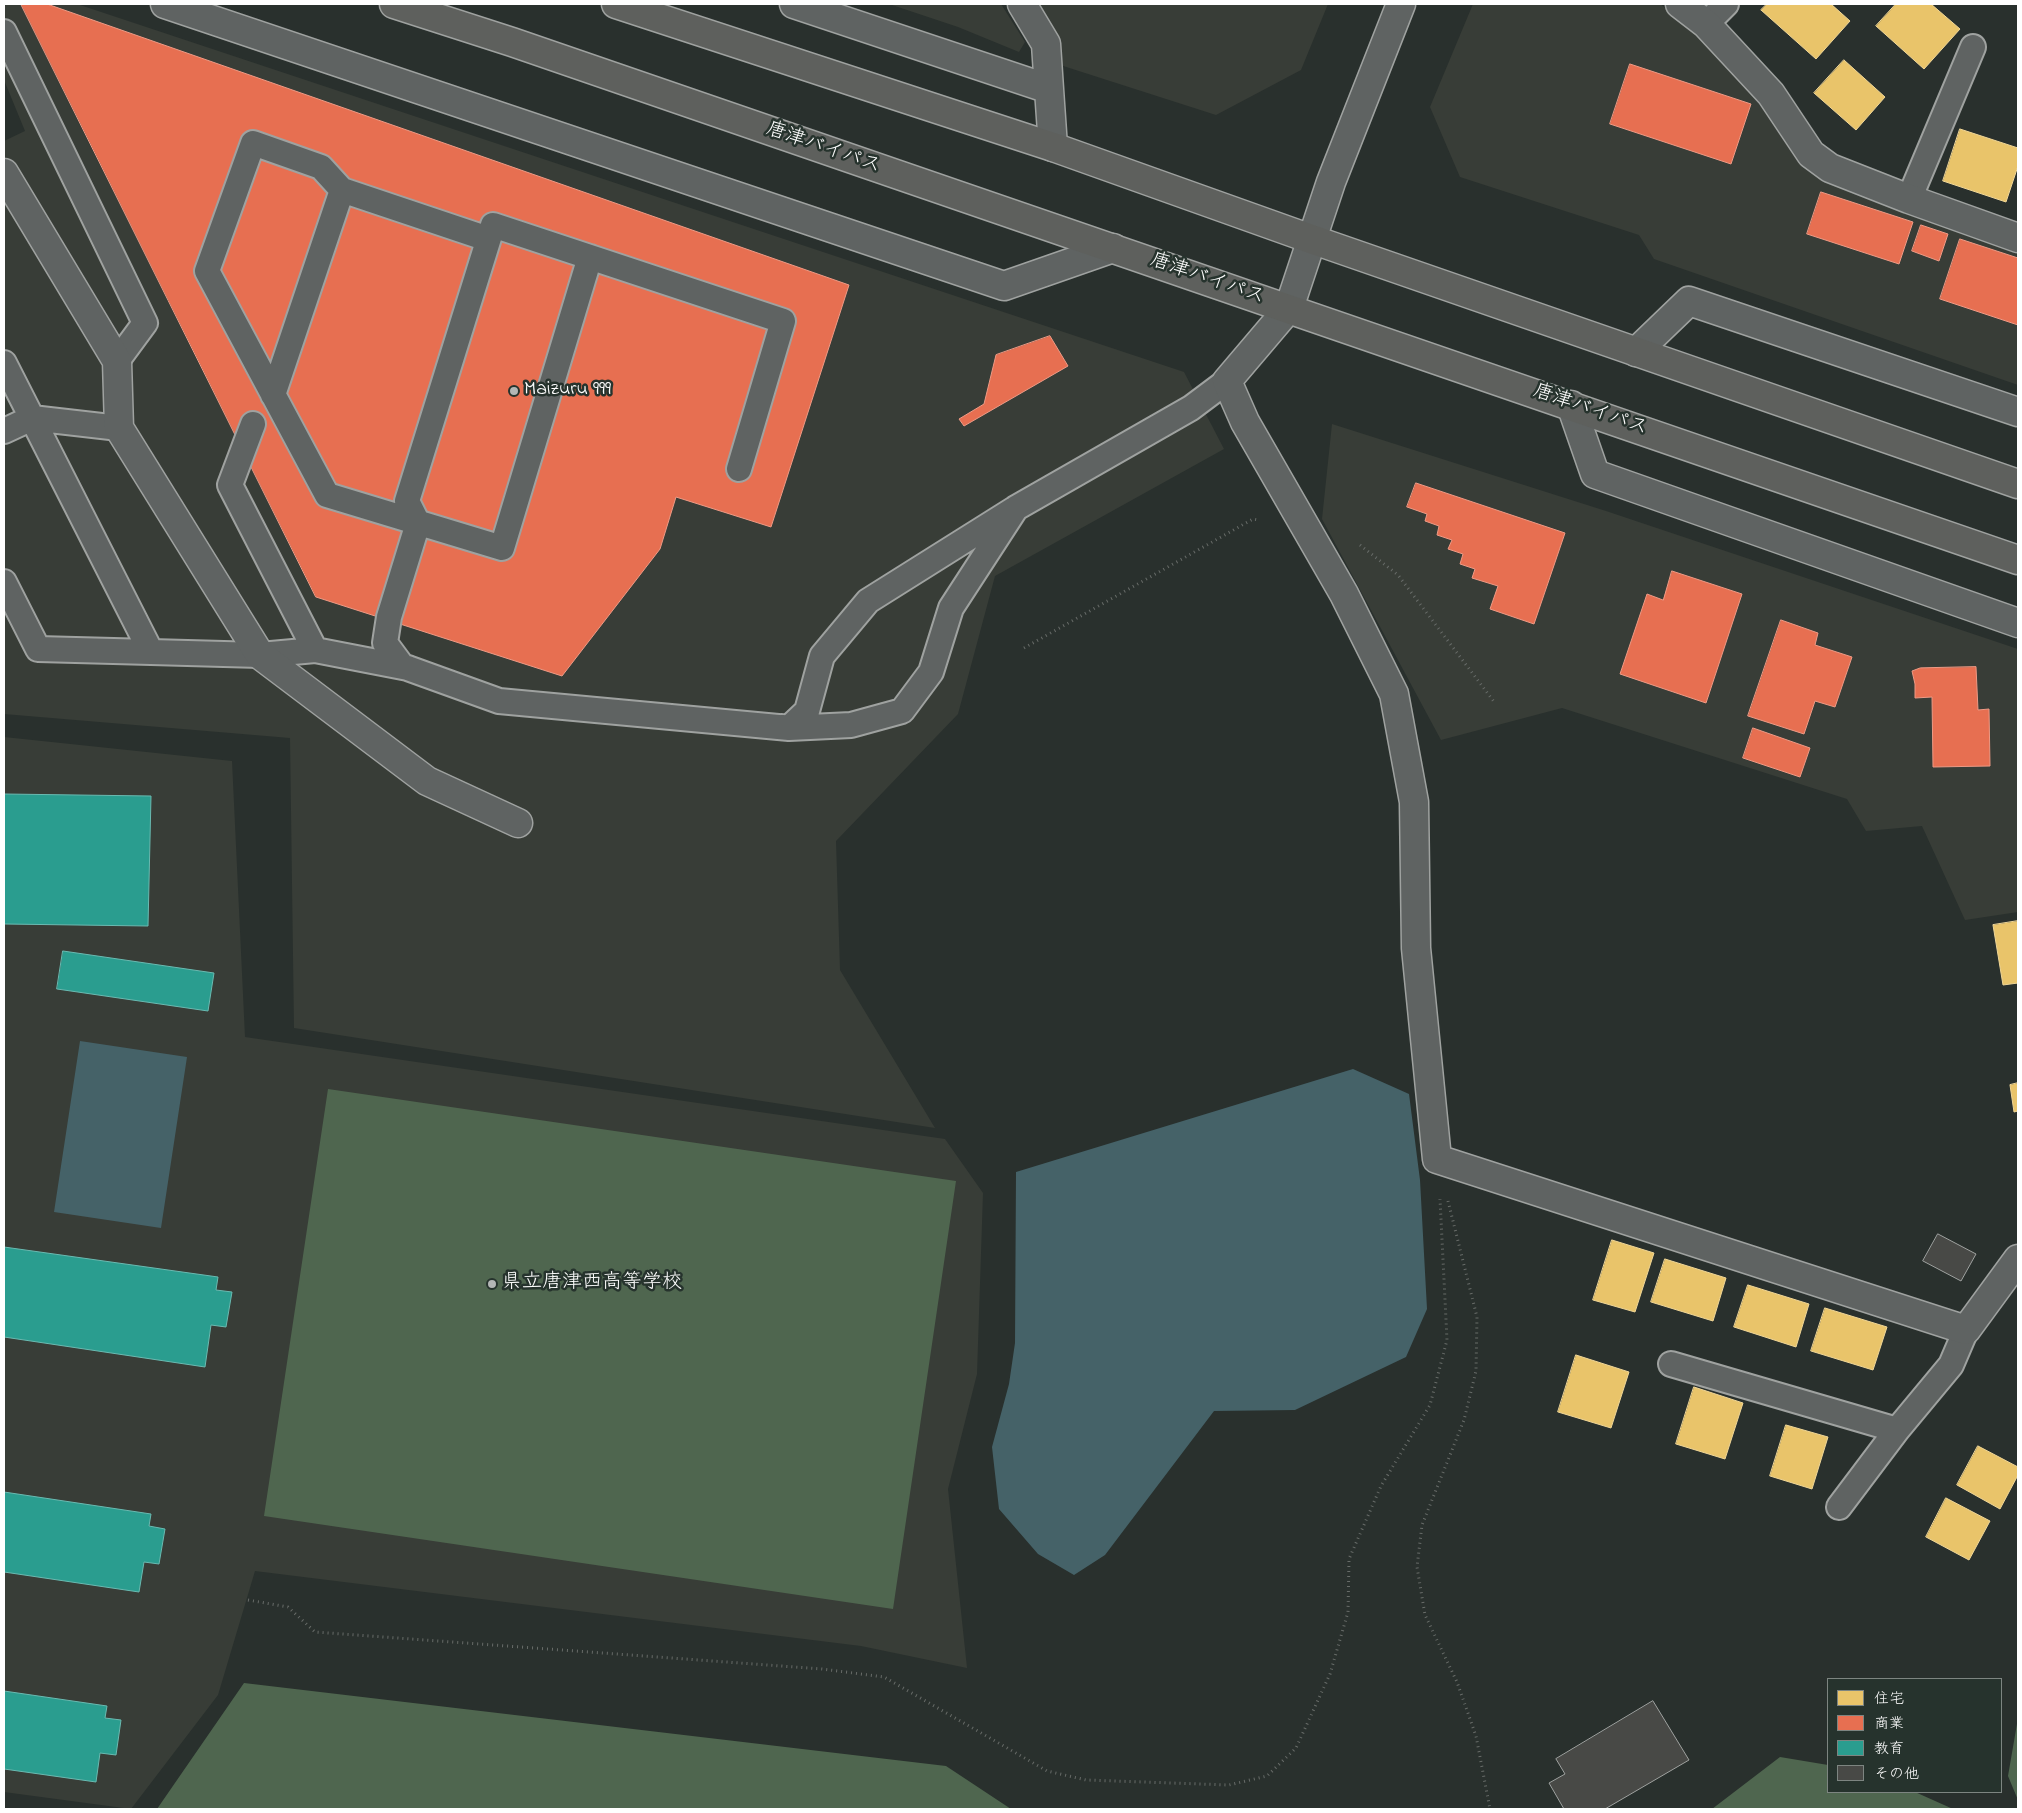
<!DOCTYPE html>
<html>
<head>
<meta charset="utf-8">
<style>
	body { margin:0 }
	#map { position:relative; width:2022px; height:1813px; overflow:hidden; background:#29302d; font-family:"Indie Flower","Klee One",sans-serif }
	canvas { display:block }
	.frame { position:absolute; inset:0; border:5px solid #fff; pointer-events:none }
	.legend { position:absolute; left:1827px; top:1678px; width:175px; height:115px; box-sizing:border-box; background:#26332d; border:1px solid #7d8581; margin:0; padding:6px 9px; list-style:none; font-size:15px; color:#fff }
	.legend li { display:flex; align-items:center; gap:10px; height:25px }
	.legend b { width:25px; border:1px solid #7d8581 }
</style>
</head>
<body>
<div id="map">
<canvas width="2022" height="1813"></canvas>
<div class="frame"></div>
<ul class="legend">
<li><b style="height:14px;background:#e9c46a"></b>住宅</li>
<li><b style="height:14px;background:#e76f51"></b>商業</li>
<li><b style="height:14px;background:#2a9d8f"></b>教育</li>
<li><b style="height:14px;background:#484946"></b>その他</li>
</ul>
</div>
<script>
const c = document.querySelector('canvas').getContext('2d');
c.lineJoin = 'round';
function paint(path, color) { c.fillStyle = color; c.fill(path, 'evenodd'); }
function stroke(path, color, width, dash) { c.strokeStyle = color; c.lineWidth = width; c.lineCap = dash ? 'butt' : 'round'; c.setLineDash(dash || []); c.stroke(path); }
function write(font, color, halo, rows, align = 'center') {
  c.font = font + ' "Indie Flower","Klee One",sans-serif'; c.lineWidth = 5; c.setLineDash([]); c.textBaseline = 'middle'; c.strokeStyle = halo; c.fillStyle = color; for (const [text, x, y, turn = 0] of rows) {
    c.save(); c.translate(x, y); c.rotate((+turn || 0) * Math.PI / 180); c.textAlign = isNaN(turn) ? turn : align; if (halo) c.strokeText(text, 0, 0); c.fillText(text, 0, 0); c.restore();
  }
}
paint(new Path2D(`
	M4,4H77L1184,372L1224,449L995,576L958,714L836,841L840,970L935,1128L294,1028L290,738L4,714V141L25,131L4,80Z
	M889,4H1001L1025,42L1019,52L958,27Z
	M1028,4H1328L1301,70L1216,115L1057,64Z
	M1473,4H1660L1697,32L1760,99L1818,177L2018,245V385L1654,259L1639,235L1460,177L1430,107Z
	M1332,424L1606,511L2018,649V912L1965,920L1922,826L1866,831L1847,799L1562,708L1441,740L1322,519Z
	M4,737L232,761L245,1037L945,1139L983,1193L977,1374L948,1489L967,1668L861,1646L255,1571L218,1695L131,1809L4,1792Z`), '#383d37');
paint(new Path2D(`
	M328,1089L956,1181L893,1609L264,1516Z
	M244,1683L946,1766L1011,1809H157Z
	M2018,1718V1800L2008,1776Z
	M1780,1757L1828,1765V1792H1915L1953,1809H1712Z`), '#4f664f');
paint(new Path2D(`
	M80,1041L187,1057L161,1228L54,1212Z
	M1353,1069L1409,1094L1420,1180L1427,1309L1406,1357L1295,1410L1214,1411L1105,1555L1074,1575L1038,1554L999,1509L992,1447L1009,1384L1015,1343L1016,1172Z`), '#456268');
const homes = new Path2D(`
	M1767,4H1831L1850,21L1816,59L1761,10Z
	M1896,4H1931L1960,29L1924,69L1876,26Z
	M1844,60L1885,97L1856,130L1814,93Z
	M1960,129L2018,148V166L2006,202L1943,181Z
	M2018,921V983L2003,985L1993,925Z
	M2018,1083V1111L2014,1112L2010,1085Z
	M1612,1240L1654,1253L1635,1312L1593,1300Z
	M1665,1259L1726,1278L1713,1321L1651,1302Z
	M1748,1285L1809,1304L1796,1347L1734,1327Z
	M1825,1308L1887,1327L1873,1370L1811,1351Z
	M1576,1355L1629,1372L1611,1428L1558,1412Z
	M1694,1387L1743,1403L1725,1459L1676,1444Z
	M1786,1425L1828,1437L1812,1489L1770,1476Z
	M1978,1446L2018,1467V1475L2000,1509L1957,1485Z
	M1946,1498L1990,1521L1969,1560L1926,1537Z`);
paint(homes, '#e9c46a');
stroke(homes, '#f0d697', 1);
const shops = new Path2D(`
	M21,4H47L849,285L771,527L676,497L660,549L562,676L316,597Z
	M1630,64L1751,104L1731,164L1610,124Z
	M1821,192L1913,222L1899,264L1807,234Z
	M1921,225L1948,234L1939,261L1912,251Z
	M1960,239L2018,258V325L1940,299Z
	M1050,336L1068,366L964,426L959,419L984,404L996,355Z
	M1416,483L1565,533L1534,624L1490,609L1498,586L1472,578L1475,569L1460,564L1463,554L1448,549L1452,540L1437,535L1439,526L1425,521L1427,514L1407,507Z
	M1672,571L1742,594L1706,703L1620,674L1647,594L1663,600Z
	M1781,620L1818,633L1815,645L1852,657L1835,707L1815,701L1804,734L1748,716Z
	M1976,667L1978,710L1989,709L1990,766L1933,767L1932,697L1915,698V684L1912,671L1920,668Z
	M1753,728L1810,748L1800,777L1743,758Z`);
paint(shops, '#e76f51');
stroke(shops, '#ee9a85', 1);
const schools = new Path2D(`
	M4,794L151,796L148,926L4,924Z
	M63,951L214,973L208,1011L57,989Z
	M4,1247L218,1277L216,1290L232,1292L226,1327L211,1325L205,1367L4,1337Z
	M4,1492L151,1514L149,1526L165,1529L159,1564L144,1562L139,1592L4,1572Z
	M4,1691L107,1706L105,1718L121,1720L116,1755L100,1753L96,1782L4,1769Z`);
paint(schools, '#2a9d8f');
stroke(schools, '#6abab1', 1);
const building = new Path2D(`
	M1938,1234L1976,1254L1961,1281L1923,1261Z
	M1653,1701L1689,1760L1605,1809H1564L1549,1783L1565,1774L1556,1759Z`);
paint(building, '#484946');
stroke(building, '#9fa2a0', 1);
const service = new Path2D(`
	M1706,24L1726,4
	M4,32L145,323L117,361
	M1909,199L1973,47
	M488,239L342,190L321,167L253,143L207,271L327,495L502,548L590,257
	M4,363L151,652L260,655L315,650L408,668
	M273,395L342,190
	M253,424L230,485L315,650
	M4,431L32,418L119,428
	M739,469L783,321L493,225L407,501L418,523L389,617L385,643L402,666L499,701L789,728L851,725L902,711L931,672L951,608L1016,508
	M4,582L38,649L151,652
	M782,727L789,728L807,711L822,656L868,601L1016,508L1191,408L1227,381
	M1671,1364L1897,1430
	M1839,1507L1897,1430L1951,1365L1966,1330`);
const minor = new Path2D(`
	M165,4L1004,286L1113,248
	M794,4L1049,89L1053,147
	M1022,4L1046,44L1049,89
	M1680,4L1706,24L1771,94L1811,154L1830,168L1909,199L2018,238
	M4,173L117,361L119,428L260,655L427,781L518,823
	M1289,308L1227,381L1245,422L1344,594L1394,694L1414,802L1416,948L1437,1159L1966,1330L2018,1259
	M1636,352L1689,301L2018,412
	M1571,405L1595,474L2018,623`);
const tertiary = new Path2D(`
	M1289,308L1331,182L1401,4`);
const trunk = new Path2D(`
	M394,4L512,42L2018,560
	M616,4L1053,147L1311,239L2018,484`);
stroke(service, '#9fa2a0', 28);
stroke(minor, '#9fa2a0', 31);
stroke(tertiary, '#9fa2a0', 31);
stroke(trunk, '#9fa2a0', 31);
stroke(new Path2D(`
	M1360,545L1398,575L1495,703
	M1024,648L1253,519L1258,520
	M1448,1201L1477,1317L1476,1371L1464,1420L1422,1525L1417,1567L1425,1615L1457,1682L1476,1736L1490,1809
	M248,1600L288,1607L315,1632L822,1669L884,1677L1047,1771L1086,1780L1229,1785L1267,1776L1296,1748L1330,1674L1348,1612L1349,1559L1381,1486L1430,1405L1447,1340L1440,1199`), '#686c69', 3, [1, 4]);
stroke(service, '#5f6362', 24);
stroke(minor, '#5f6362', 28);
stroke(tertiary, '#5f6362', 28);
stroke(trunk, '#5e605d', 28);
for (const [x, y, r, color] of [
	[514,391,5,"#b4b7b6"],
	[492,1284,5,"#b4b7b6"]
]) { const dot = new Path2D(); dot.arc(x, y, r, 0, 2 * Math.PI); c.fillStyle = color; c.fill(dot); stroke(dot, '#26332d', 2); }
write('20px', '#fff', '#26332d', [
	["唐津バイパス",823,149,19],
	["唐津バイパス",1207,280,19],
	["唐津バイパス",1590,411,19]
]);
write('20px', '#fff', '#26332d', [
	["Maizuru 999",524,391],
	["県立唐津西高等学校",502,1284]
], 'left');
</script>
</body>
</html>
